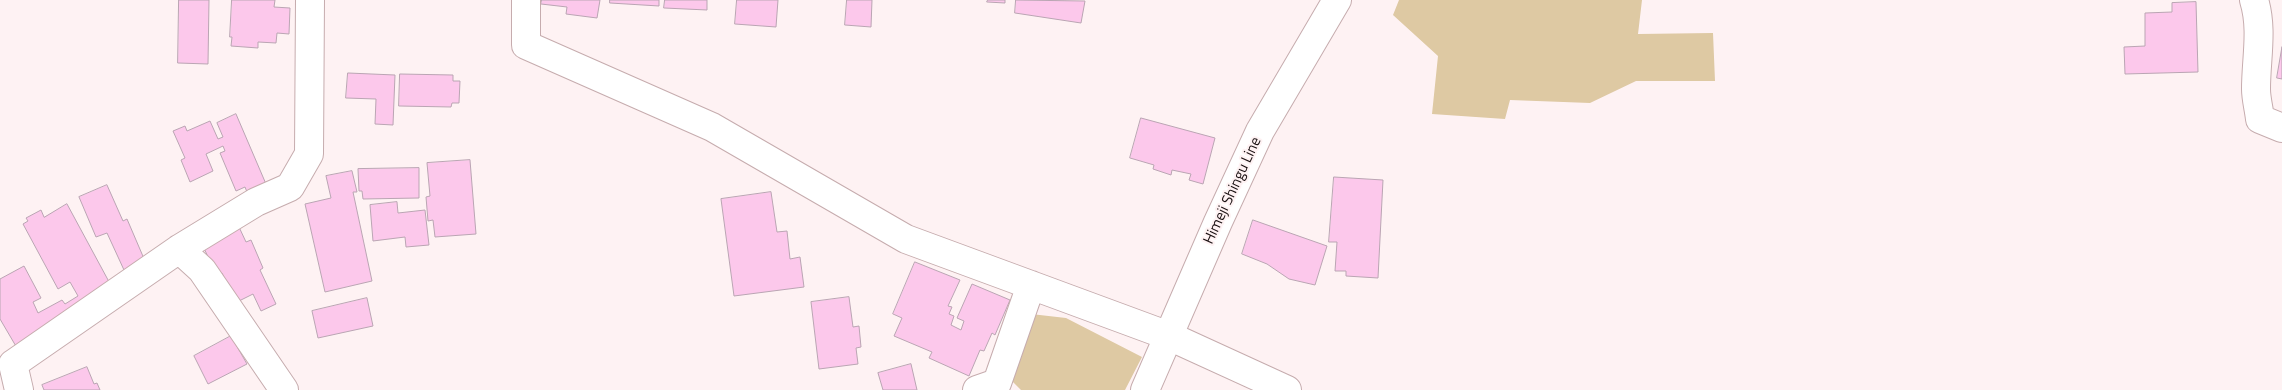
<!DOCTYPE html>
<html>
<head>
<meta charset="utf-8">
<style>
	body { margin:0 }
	canvas { display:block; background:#fef2f3 }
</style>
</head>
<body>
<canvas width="2282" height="390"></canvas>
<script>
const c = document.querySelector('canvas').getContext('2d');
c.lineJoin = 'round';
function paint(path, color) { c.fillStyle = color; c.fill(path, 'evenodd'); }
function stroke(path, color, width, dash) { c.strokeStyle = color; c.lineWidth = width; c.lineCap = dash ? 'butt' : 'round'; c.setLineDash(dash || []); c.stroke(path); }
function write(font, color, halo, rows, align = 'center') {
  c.font = font + ' "Titillium Web",sans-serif'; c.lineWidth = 4; c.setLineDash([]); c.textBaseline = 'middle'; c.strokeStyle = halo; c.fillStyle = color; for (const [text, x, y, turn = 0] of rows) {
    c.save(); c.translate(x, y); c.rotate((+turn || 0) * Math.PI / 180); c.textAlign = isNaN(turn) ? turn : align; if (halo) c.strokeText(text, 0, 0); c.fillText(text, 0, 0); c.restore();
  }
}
paint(new Path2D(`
	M1399,0H1642L1638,34L1713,33L1715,81H1636L1590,103L1510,100L1505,119L1432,114L1438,56L1393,15Z
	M1031,314L1066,318L1142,357L1125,390H1021L1010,379Z`), '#dec9a3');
const building = new Path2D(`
	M179,0H209L208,64L178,63Z
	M232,0H275L274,7L290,8L289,34L277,33L276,43L258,42V48L231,46L232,37H230Z
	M542,0H600L597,18L566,14L567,7L541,4Z
	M610,0H659V6L610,3Z
	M665,0H707V10L664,8Z
	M737,0H778L776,27L735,24Z
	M847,0H872L871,27L845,25Z
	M988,0H1005V3L987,2Z
	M1016,0L1085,1L1081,23L1015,13Z
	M2196,2L2198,72L2125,74L2124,47L2145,46V13L2172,12V3Z
	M2282,47V79L2277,78Z
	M348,73L395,75L393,125L375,124L376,99L346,98Z
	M400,74L453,75V81H460L459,103H452L451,107L399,106Z
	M236,114L266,184L247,192L245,187L236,191L220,153L225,151L223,146L206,154L213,171L190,182L181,160L185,158L173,131L185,126L187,131L210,121L218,139L223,137L217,123Z
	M1141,118L1215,138L1203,184L1189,180L1191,174L1172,170L1171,175L1153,169L1154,165L1130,158Z
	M470,160L476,234L435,237L433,220L428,221L426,197L430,196L427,163Z
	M419,168V198L363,199L362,191H359L358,169Z
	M352,171L357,192H353L372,281L325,292L305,204L331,198L326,176Z
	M1334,177L1383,180L1378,278L1346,276V271H1335L1337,242H1329Z
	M107,185L123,221L127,219L145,261L124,270L107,233L96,237L79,197Z
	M771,192L777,232L787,231L790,259L800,257L804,287L734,296L721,199Z
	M397,202L398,213L425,210L429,245L406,247L405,237L373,241L370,205Z
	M67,204L114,291L17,348L0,319V279L24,266L41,298L33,302L38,313L62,300L65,304L78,296L70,282L58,289L23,224L28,221L26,218L41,210L44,217Z
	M1253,220L1327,246L1315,285L1289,279L1267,264L1242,254Z
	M239,227L246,242L251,240L263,268L260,270L276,304L261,311L253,294L235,303L222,273L217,276L202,244Z
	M915,262L960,280L948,306L952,307L949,314L954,316L951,325L961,330L964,321L957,318L972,284L1010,300L995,335L992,333L984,351L980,350L969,376L929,358L932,352L894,336L902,318L893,314Z
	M849,297L853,327L859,326L861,347L856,348L858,364L819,369L811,302Z
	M367,298L373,326L318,338L312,311Z
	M231,336L247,364L208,384L194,356Z
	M911,364L917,390H883L878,373Z
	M87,367L94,384L97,383L100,390H44L42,385Z`);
paint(building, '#fcc8eb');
stroke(building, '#baa5b3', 1);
const street = new Path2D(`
	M526,0V45L712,127L906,239L1169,336L1287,390
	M2254,0C2263,29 2256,59 2256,89C2256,99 2259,109 2260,119L2282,128
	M179,249L202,270L284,390
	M13,364L179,249L256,202L290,187L309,154L310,0
	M13,364L19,390
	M977,390L997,383L1031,285`);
const secondary = new Path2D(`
	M1145,390L1218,222L1260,131L1337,0`);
stroke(street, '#c6acae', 30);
stroke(secondary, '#c6acae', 30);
stroke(street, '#fff', 28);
stroke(secondary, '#fff', 28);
write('15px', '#180f10', '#fef2f3', [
	["Himeji Shingu Line",1233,191,-65]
]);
</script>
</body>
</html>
